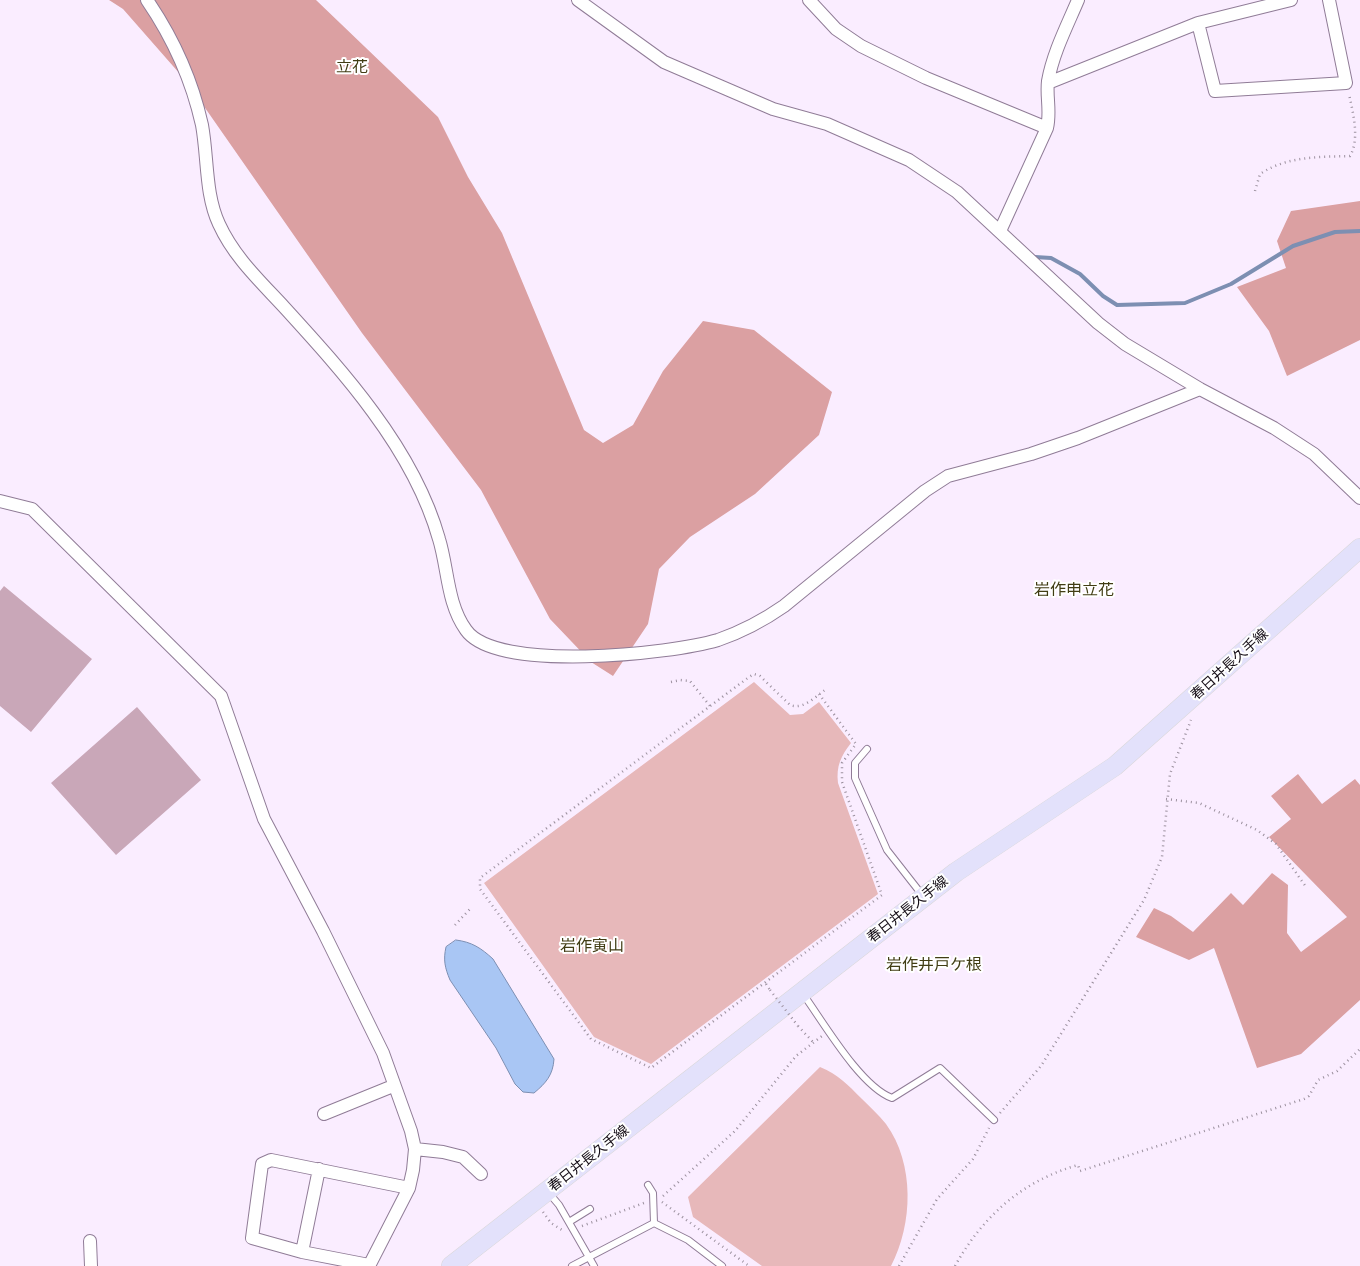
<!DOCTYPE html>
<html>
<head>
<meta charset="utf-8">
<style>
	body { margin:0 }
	canvas { display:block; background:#faedff }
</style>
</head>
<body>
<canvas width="1360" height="1266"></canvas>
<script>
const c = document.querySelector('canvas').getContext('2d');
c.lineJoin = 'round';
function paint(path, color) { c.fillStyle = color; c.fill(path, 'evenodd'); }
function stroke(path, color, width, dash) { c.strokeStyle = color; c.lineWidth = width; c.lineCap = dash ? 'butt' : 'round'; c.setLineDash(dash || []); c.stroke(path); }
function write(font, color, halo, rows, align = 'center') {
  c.font = font + ' "DejaVu Sans","Noto Sans JP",sans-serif'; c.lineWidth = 4; c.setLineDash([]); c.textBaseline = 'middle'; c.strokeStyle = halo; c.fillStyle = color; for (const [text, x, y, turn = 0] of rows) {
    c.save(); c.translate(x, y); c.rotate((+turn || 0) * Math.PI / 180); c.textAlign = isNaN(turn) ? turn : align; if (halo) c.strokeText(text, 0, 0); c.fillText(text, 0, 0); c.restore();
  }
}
paint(new Path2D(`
	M754,682L790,715L803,714L819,702L851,743C841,756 836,766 838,783L878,894L651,1064L594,1037L484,883Z
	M820,1067C839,1075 847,1084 862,1099C870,1107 879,1115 886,1124C915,1164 913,1224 891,1266H762L693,1217L688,1197Z`), '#e7b8ba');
paint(new Path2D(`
	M109,0H316L438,117L468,177L502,233L584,430L603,443L633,425L663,371L703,321L754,330L832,392L819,435L755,494L690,537L659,569L648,624L613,676L591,662L550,619L481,490L362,333L187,82L123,9Z
	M1360,201V340L1287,376L1269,331L1237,287L1286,268L1277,241L1291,211Z
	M1298,774L1322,804L1355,779L1360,785V1000L1301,1054L1257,1068L1214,948L1189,960L1136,937L1154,908L1171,916L1193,932L1231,893L1243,905L1272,873L1288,885L1287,933L1301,952L1347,917L1269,837L1291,819L1271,796Z`), '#dba0a2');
const water = new Path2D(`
	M456,940C472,942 481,948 493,959L554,1059C553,1075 546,1083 534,1093L523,1092L515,1084L496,1048L450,980C445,968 443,960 446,947Z`);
paint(water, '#a9c6f4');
stroke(water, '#7d8fb2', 1);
stroke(new Path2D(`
	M1035,257L1051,258L1080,274L1103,296L1117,305L1185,303L1231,284L1293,246L1335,232L1360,231`), '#7d8fb2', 4);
paint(new Path2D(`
	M4,586L92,659L31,732L0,706V591Z
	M137,707L201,780L116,855L51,783Z`), '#c9a7b8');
const lane = new Path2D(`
	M867,749L855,763V778L887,850L923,896
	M803,994C824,1023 860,1086 892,1098L940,1068L994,1120
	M648,1185L653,1193L654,1223
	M548,1192L559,1205L594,1266
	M569,1222L590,1209
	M572,1266L654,1223L688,1240L722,1266`);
const street = new Path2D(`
	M147,0C173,38 192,80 202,125C208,158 205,194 219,224C234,257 260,281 284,307C315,341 346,375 373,412C401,450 426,493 439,539C448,568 447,604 466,630C496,673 671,654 718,640C741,632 764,620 784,606L925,491L948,476L1031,454L1078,438L1200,389
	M578,0L664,62L773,109L827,124L909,160L957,192L1098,323L1125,344L1200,389L1274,428L1314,454L1360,498
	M809,0L836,29L861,46L926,78L1047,128
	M1198,23L1215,91L1346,83L1329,0
	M1048,83L1198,23L1291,0
	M1000,231L1047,128C1051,111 1046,97 1048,81C1053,53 1067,26 1078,0
	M0,501L32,509L221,696L264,819L323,931L383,1053L411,1131L415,1149L413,1170L409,1188L369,1266
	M324,1114L393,1086
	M415,1149L443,1152L463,1157L481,1174
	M90,1241L91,1266
	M302,1252L319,1169
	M369,1265L302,1252L252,1238L262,1164L271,1160L409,1188`);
const primary = new Path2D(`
	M451,1266L956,872L1115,766L1360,548`);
stroke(lane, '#907c97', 8);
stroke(street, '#907c97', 14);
stroke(primary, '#dad8da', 20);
stroke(new Path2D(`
	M1255,191L1260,174C1287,156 1319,157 1350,156C1360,139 1353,113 1349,94
	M671,682L680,680L690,681L710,706
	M819,694L856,744L842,763V782L882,895L651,1068L591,1039L480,889V878L749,677L754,674L760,676L790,705C803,710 815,697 825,690
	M1166,799L1199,803L1257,830L1276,844L1306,887
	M455,925L470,909
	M766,984L770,990
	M798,1026L813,1042
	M1000,1113L1041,1066L1144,900L1162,857L1170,774L1191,720
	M663,1196L735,1131L796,1056L822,1036
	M662,1202L749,1266
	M543,1212L551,1223L562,1230
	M582,1226L644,1203
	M899,1266L937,1199L973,1159L989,1128
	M955,1266C983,1216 1022,1181 1078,1165L1080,1171L1304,1099L1309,1096L1318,1080L1337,1071L1360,1049`), '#9c919f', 2.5, [1, 4]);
stroke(lane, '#fff', 6);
stroke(street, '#fff', 12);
stroke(primary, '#e3e1fb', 19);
stroke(new Path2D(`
	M770,990L798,1026`), '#9c919f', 2.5, [1, 4]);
write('14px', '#150e17', '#fff', [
	["春日井長久手線",1230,665,-42],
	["春日井長久手線",908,910,-38],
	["春日井長久手線",589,1159,-38]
]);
write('16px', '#413d14', '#fff', [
	["立花",352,68],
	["岩作申立花",1074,591],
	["岩作寅山",592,947],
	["岩作井戸ケ根",934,966]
]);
</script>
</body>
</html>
